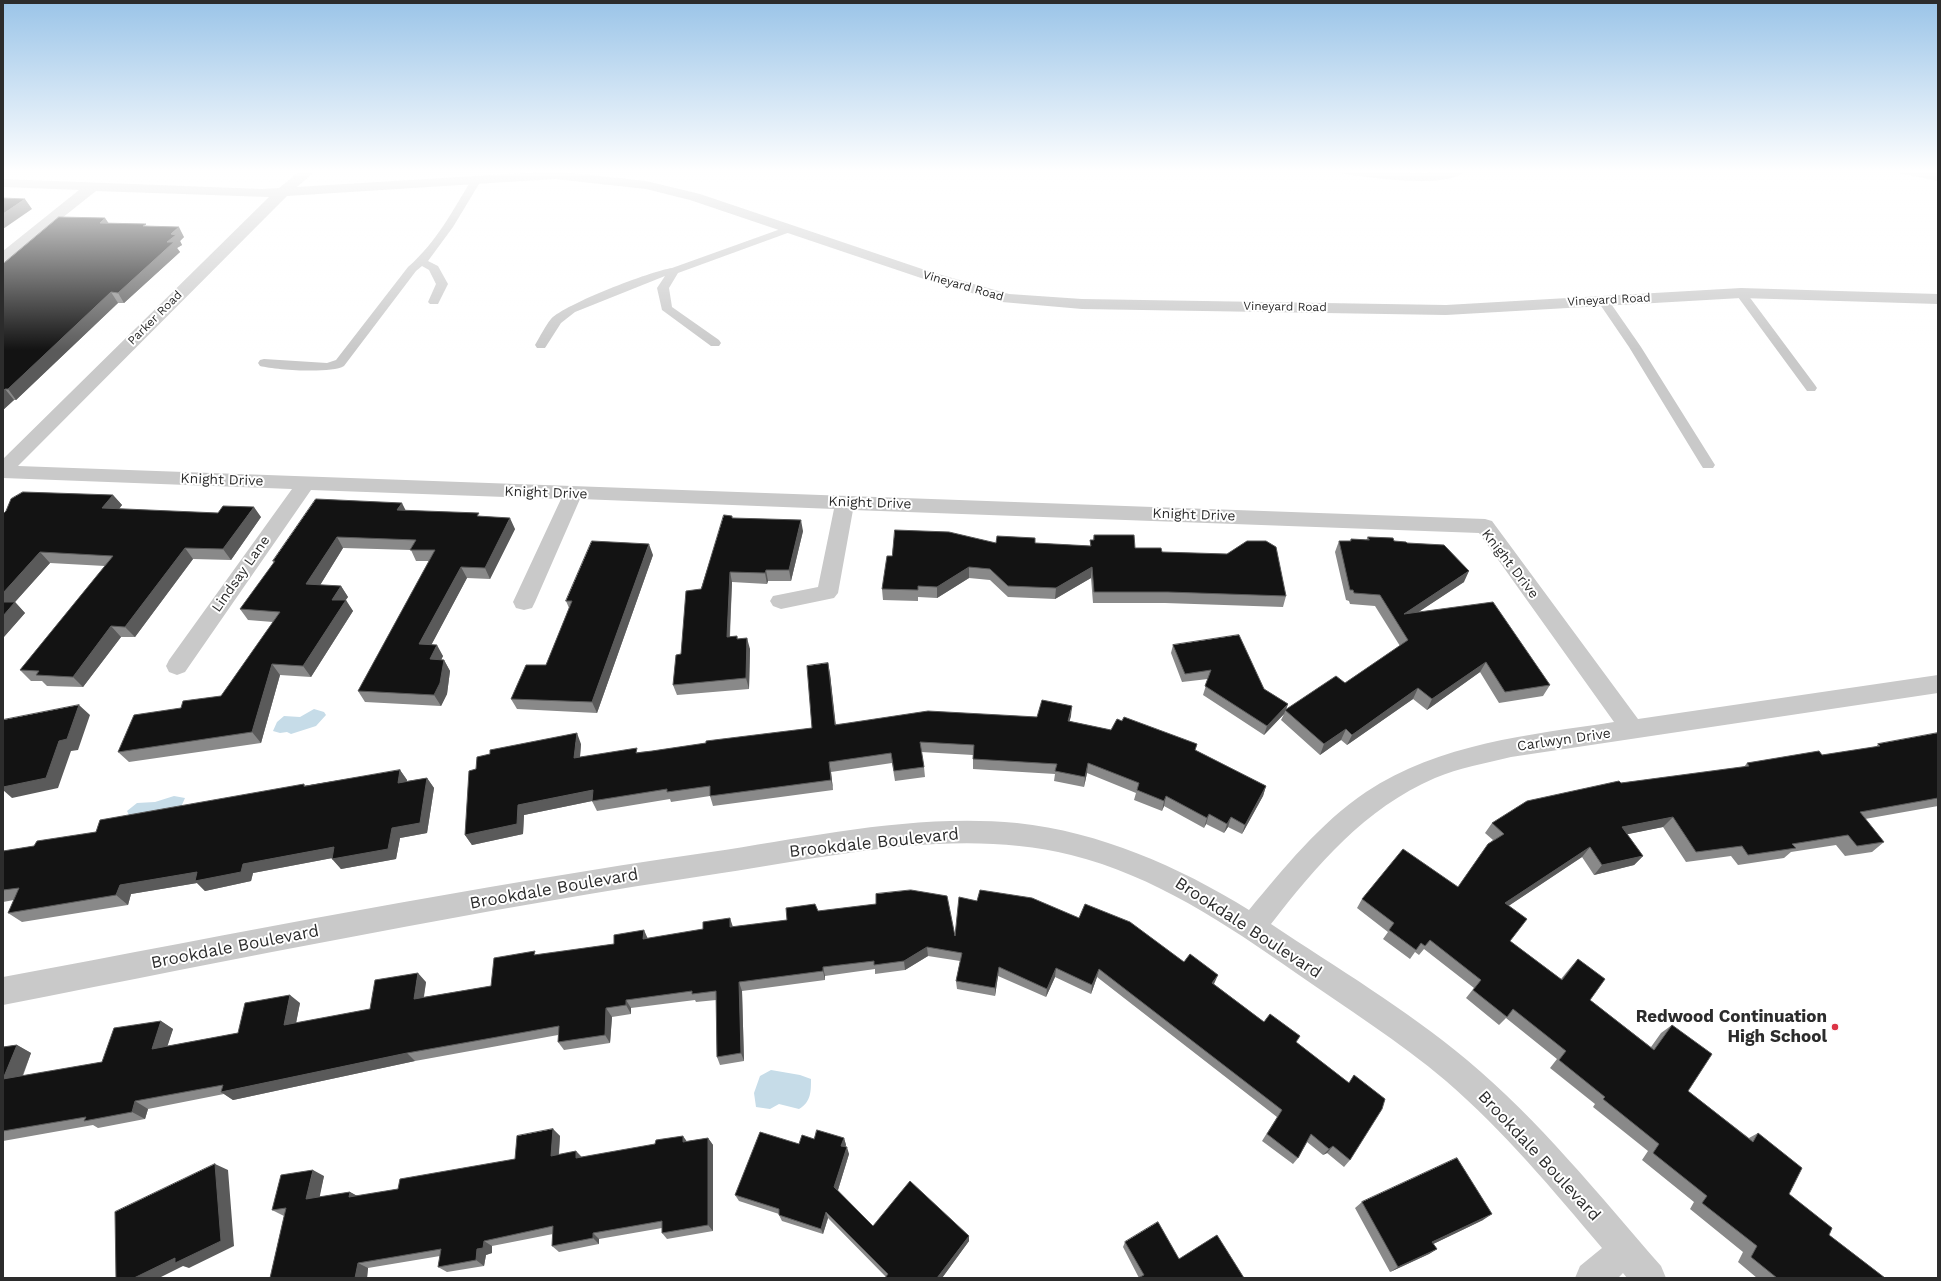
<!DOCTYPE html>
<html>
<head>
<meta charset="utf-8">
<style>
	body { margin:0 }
	#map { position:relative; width:1941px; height:1281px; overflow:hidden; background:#fff; font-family:"Work Sans",sans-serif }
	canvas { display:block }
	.frame { position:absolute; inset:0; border:4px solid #2c2c2c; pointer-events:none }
</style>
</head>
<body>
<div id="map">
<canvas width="1941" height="1281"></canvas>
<div class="frame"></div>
</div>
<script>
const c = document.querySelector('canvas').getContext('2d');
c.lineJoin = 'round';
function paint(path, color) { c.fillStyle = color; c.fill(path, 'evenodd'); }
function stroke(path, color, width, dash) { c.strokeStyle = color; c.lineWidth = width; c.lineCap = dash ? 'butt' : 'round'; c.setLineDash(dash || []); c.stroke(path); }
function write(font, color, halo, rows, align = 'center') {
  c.font = font + ' "Work Sans",sans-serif'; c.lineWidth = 4; c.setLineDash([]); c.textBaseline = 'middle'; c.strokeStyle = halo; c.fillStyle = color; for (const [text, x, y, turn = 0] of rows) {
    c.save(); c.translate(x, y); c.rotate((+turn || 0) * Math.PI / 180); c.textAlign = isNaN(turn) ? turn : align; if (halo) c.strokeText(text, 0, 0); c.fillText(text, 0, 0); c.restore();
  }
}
paint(new Path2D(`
	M314,709L324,712L326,715L316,726L291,734L287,732L280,733L273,731L277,722L284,716L300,717Z
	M174,796L185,798L181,807L130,817L127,811L137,803L155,802Z
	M771,1070L800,1075L811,1079C811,1092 811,1102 799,1109L779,1104L770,1109L756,1107L754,1093L760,1076Z`), '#c6dce8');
paint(new Path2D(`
	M477,176L482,179L453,227L428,261L438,266L448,284L438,304H430L428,302L436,284L429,270L422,266L416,271L344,366C331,374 276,370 260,366L258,363L260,360L264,359L327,363L336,360L408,267C436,243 453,210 472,179Z
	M789,226L794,229L793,231L678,273L669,288L672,307L719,340L721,343L719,346H711L662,310L657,288L665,276L575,312L561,323L545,348H537L535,345C540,337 545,326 551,319C565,304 651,271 672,268Z
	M1741,290L1745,291L1815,385L1817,388L1815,391H1807L1735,293Z
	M1603,297L1607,298L1641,347L1715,465L1713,468H1703L1701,465L1629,347L1597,300Z`), '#c9c9c9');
paint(new Path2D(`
	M301,170H317L297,187L555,171L646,181L700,194L931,272L1009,294L1082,299L1446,305L1741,288L1938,294V304L1741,298L1446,315L1082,309L1002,302L921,278L690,200L646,189L555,179L287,196L18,466L1485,519L1492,521L1638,719L1938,675V693L1511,757C1486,763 1459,768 1435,778C1365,808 1316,866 1271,924C1337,968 1406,1009 1467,1060C1539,1120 1599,1195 1661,1266L1666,1278H1627L1623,1273L1618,1278H1575L1580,1266L1602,1248C1553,1190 1504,1131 1446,1081C1399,1041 1346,1008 1296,973C1226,924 1155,876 1071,855C957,827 836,856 722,873C481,909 242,958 3,1005V977C238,933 473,886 711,852C810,837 916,813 1017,823C1100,832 1178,866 1249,910C1284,868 1320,823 1366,792C1440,743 1529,735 1614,722L1479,533L853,510L838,593L834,598L781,609L773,606L770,601L773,596L818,587L834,509L580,499L535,602L532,608L524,610L516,608L513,602L561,499L311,490L185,672L177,675L169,672L166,666L169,660L292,489L3,478V459L269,197L96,191L8,261L3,263V251L79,190L3,187V179L262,189L279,188Z
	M1337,170H1382L1418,173L1466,170C1452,190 1366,177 1344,174Z
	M1896,170H1925L1938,173V181L1898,173Z`), '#c9c9c9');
paint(new Path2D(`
	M105,218L108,223L147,226L184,237L180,241L182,245L177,248L180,252L124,303H118L16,400H14L3,410V264Z
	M113,495L122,505L119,509L261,517L231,560L193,559L135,637H121L83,687L47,686L42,681H31L20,670L105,566L50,563L15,602L25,613L3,638V514Z
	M406,511L480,516L515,529L490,579L467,578L431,645L443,656L441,660H444L450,671L447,694L441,706L365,702L358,691L429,561H416L411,550L343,548L320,585L341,586L348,597L345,600L353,611L311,677L280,675L261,743L129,762L118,752L181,708L221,696L273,622L248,620L240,609L274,563L273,561Z
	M732,518L803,531L791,581H768L767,584L732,582L730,637L737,636L738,639L750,649L749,689L677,695L673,685L681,654L701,589Z
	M1094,535L1135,548L1162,552L1286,596L1283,607L1165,603H1093L1091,578L1055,599L1008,597L990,580L969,578L937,598L918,597V601L883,600L882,589L892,556L996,543H1035L1090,546V540H1093Z
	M1368,537L1407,543L1464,582L1418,612L1550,685L1543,696L1499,703L1480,672L1427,710L1413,699L1347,745L1341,740L1320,755L1281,720L1284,714L1264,735L1203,695L1208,679L1182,682L1171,653L1173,645L1264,689L1288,704L1286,710L1345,683L1400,646L1375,606L1350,604L1349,601L1346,600L1335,552L1339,541H1350L1351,539L1366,540Z
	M653,555L597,713L517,709L511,699L546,665L569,608L566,601Z
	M830,674L835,724L1071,716L1069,721L1111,730L1122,721L1197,744L1195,750L1266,786L1263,796L1242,834L1228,827L1224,833L1206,824L1204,828L1164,806L1162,811L1134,800L1136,793L1087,773L1084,787L1054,781L1055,774L973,769V755L921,752L924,767L925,777L895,781L892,763L831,772L833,790L713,806L710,796L671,802L670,799L597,811L592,801L524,815L523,834L472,845L465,835L476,769L581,744L580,757L652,751L812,728Z
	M1938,733V806L1865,819L1884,842L1872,852L1845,856L1836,845L1791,852L1784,858L1738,865L1731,856L1686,862L1663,827L1627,834L1643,856L1634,865L1594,875L1582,857L1508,906L1510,941L1561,979L1570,968L1578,959L1590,1000L1651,1047L1661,1033L1672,1025L1688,1091L1749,1138L1758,1133L1789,1194L1829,1235L1885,1278H1757L1738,1262L1743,1252L1690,1209L1694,1202L1642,1160L1648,1151L1593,1107L1595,1104L1550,1068L1557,1059L1506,1018L1499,1025L1466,998L1474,988L1424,949L1419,955L1415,952L1410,959L1383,939L1388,932L1357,908L1362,899L1458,887L1488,844L1493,840L1485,833L1492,823L1621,783L1744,767L1747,763L1822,755L1876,747L1878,744Z
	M400,770L407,780V781L427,778L434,788L427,833L400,838L396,859L341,869L332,858L253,873L251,881L205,891L197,883L131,894L128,905L22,922L8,913L14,900L3,902V851L34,846L304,784L305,786Z
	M818,911L955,936L1184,962L1214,984L1264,1022L1296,1042L1349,1083L1354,1075L1350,1160L1344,1167L1327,1153L1323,1155L1307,1142L1298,1158L1293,1164L1262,1141L1277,1117L1097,977L1091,994L1055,977L1046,997L998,976L995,996L957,989L956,981L960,961L928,956L905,970L875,974V969L825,976V980L742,991L744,1061L720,1065L717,1057L716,1000L696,1002L695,1000L631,1008V1014L612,1017L610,1043L564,1050L558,1042V1035L415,1061L233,1100L224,1094L148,1109L145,1119L98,1128L93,1125L3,1141V1047L17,1045L31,1053L23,1076L102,1062L161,1021L173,1029L167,1046L238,1033L300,1003L296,1023L370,1009L426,982L424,997L491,986L538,955L648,939L787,920Z
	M553,1129L560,1136L559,1155L576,1151L582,1157L708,1138L713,1145V1231L667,1239L662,1233V1228L599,1239V1244L559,1252L552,1246L553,1234L492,1246V1253L486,1255L484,1266L447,1272L438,1267L440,1256L368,1268L367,1278H270L284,1216L272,1210L324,1176L319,1197L350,1192L357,1196L398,1189L515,1159Z
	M844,1138L846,1145L845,1147L849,1154L838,1190L873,1226L969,1236V1241L942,1278H885L886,1277L828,1218L823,1234L782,1221L779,1215V1214L739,1201L735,1195L814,1139Z
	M1362,1202L1483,1220L1433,1244L1437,1249L1429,1254L1390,1272L1355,1208Z
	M1125,1242L1179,1259L1139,1278L1123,1247Z`), '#898989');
paint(new Path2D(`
	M25,199L32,209L3,229V214Z
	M105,218L112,228L100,223Z
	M179,227L184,237L180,241L182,245L177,248L180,252L124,303L118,293L167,242L171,234Z
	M111,292L118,303L16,400L8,389Z
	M5,389L14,400L3,410V391Z
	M113,495L122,505L111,519L102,508Z
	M402,503L407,513L397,510Z
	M254,507L261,517L231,560L223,549Z
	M510,518L515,529L490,579L485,568Z
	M801,520L803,531L791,581L789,570Z
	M337,537L343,548L314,595L306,584Z
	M649,544L653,555L597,713L592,702Z
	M185,548L193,559L135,637L125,627Z
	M40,552L50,563L15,602L25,613L3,638V593Z
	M461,567L467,578L426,655L419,644Z
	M969,567V578L937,598V587Z
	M1092,567L1091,578L1055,599L1056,588Z
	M766,570L768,581L767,584L765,573Z
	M1469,571L1464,582L1399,625L1404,614Z
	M730,572L732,582L729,648L727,637Z
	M341,586L348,597L339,610L332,600Z
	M346,600L353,611L311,677L303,666Z
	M111,626L121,637L83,687L73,677Z
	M747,638L750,649L749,689L746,678Z
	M437,645L443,656L436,670L430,659Z
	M444,660L450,671L447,694L441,706L434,695Z
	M1486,662L1480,672L1427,710L1432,699Z
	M828,663L830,674L837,735L835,725Z
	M272,664L280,675L261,743L252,732Z
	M1418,688L1413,699L1347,745L1352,735Z
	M1288,704L1284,714L1264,735L1267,726Z
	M79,705L90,715L78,750L71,751L58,788L12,798L3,790V787L59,741Z
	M1072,706L1071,716L1067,731L1068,721Z
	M1346,729L1341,740L1320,755L1324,744Z
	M577,733L581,744L579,768L574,758Z
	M829,762L831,772L833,790L831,780Z
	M1088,763L1087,773L1084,787L1085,777Z
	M400,770L407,780L405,793L398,783Z
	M427,778L434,788L427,833L400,838L396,859L341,869L332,859L392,828Z
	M1266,786L1263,796L1242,834L1245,825Z
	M593,790L597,800L524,815L523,834L472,845L465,835L518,805Z
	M1166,796L1164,806L1162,811L1164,801Z
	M1209,814L1206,824L1204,828L1207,818Z
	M1231,817L1228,827L1224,833L1227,824Z
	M1673,817L1663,827L1614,837L1622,827Z
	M334,847L343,856L253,873L251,881L205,891L197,883L131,894L128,905L116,895L120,885L243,864Z
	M1590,847L1582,857L1498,913L1505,903Z
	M1643,856L1634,865L1594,875L1602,865Z
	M730,918L733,927H730Z
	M644,930L648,939H643Z
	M927,947L928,956L905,970L904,961Z
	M823,967L825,976V980L823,971Z
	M999,967L998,976L995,996V988Z
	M1056,968L1055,977L1046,997L1047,989Z
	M1099,969L1097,977L1091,994L1092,985Z
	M418,973L426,982L422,1007L414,999Z
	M1218,975L1214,984L1209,991L1212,983Z
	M739,982L742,991L744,1061L741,1053Z
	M290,995L300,1003L294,1033L284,1025Z
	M626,1000L631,1008V1014L626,1005Z
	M606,1008L612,1017L610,1043L605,1035Z
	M161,1021L173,1029L164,1057L152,1049Z
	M17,1045L31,1053L18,1087L3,1079Z
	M407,1053L415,1061L233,1100L221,1092Z
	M135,1101L148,1109L145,1119L132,1112Z
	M553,1129L560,1136L558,1163L551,1156Z
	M683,1136L688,1143L683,1142Z
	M708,1138L713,1145V1231L708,1225Z
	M844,1138L846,1145L843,1152L841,1146Z
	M1333,1146L1327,1153L1323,1155L1329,1149Z
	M847,1147L849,1154L837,1193L834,1187Z
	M576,1151L582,1158H576Z
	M215,1164L228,1170L234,1246L189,1268L183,1266L159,1278H134Z
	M313,1170L324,1176L318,1205L306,1199Z
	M350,1192L361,1198L349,1197Z
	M826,1212L828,1218L823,1234L821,1229Z
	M1492,1214L1483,1220L1425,1248L1432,1242Z
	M593,1233L599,1239V1244L593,1238Z
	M969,1236V1241L942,1278H937Z
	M484,1241L492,1246V1253L486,1255L484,1266L476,1260L477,1249Z
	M1437,1249L1429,1254L1390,1272L1398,1267Z
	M358,1263L368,1268L367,1278H355Z`), '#5a5a5a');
const building = new Path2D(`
	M3,198L25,199L3,214Z
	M59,217L105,218L100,223L146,224L143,226L179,227L171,234L176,235L167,242H174L118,293L111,292L8,389H5L3,391V264Z
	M23,492L113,495L102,508L218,513L223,506L254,507L223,549L185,548L125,627L111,626L73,677L36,675L39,671L20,670L113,556L40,552L3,593V514L6,511L11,499Z
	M316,499L402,503L397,510L479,513L477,516L510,518L485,568L461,567L419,644L437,645L430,659L444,660L440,683L434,695L358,691L435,550H410L416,540L337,537L306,584L341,586L332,600H346L303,666L272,664L252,732L118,752L134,715L181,708L183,701L221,696L280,612L240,609L275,561H273Z
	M724,515L732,516V518L801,520L789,570H766L765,573L730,572L727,637L737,636V639L747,638L746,678L673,685L676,655L681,654L686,591L701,589Z
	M895,530L949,532L996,543L997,536L1035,538V543L1091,546L1090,540H1094V535H1134L1135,548H1161L1162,552L1227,554L1247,541H1266L1276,547L1286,596L1168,592H1094L1092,567L1056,588L1008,586L990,569L969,567L937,587L918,586V590L882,589L887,556H892Z
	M1368,537L1393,538L1394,541L1406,542L1407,543L1444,545L1469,571L1404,614L1493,602L1550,685L1505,692L1486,662L1432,699L1418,688L1352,735L1346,729L1324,744L1285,710L1336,676L1345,683L1408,640L1380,595L1354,593L1353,590H1350L1339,541H1351V539L1369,540Z
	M592,541L649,544L592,702L511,699L526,665H546L572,601H566Z
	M3,602H15L3,616Z
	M1239,635L1264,689L1288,704L1267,726L1205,686L1211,670L1185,674L1173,645Z
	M828,663L835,725L928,711L1037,717L1042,700L1072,706L1068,721L1111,730L1117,719L1122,721L1124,717L1197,744L1195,750L1266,786L1245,825L1231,817L1227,824L1209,814L1207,818L1166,796L1164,801L1137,790L1139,783L1088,763L1085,777L1055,771L1057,764L973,759L974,745L920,742L924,767L894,771L891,753L829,762L831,780L710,796V786L667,792V789L592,801L593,790L518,805L517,824L465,835L469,771L476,769L477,757L490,754V750L577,733L574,758L637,748L636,753L652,751L706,743V741L812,728L807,666Z
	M79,705L67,739L59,741L46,778L3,787V720Z
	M1938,733V798L1860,812L1884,842L1857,846L1848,835L1792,844L1796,848L1748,855L1742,846L1696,852L1673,817L1622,827L1643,856L1602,865L1590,847L1505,903L1527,919L1510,941L1562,980L1578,959L1605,979L1590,1000L1654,1050L1672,1025L1712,1054L1688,1091L1753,1142L1758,1133L1802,1168L1789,1194L1832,1228L1829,1235L1885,1278H1777L1751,1257L1757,1246L1702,1203L1707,1196L1653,1153L1659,1144L1603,1099L1605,1097L1559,1060L1566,1051L1513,1009L1507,1017L1473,990L1481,980L1430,940L1425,946L1421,943L1416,950L1389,930L1394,923L1362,899L1403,849L1458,887L1488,844L1504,834L1492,823L1527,801L1619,781L1621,783L1749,766L1747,763L1819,751L1822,755L1880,746L1878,744Z
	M400,770L398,783L427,778L420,823L392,828L388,849L332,859L334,847L243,864L241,872L195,881L197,872L120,885L116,895L8,913L19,888L3,890V851L34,846L37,841L96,832L100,820L304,784V786Z
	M911,890L947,896L955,936L959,897L977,901L980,890L1032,898L1079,918L1085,904L1130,922L1184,962L1190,954L1218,975L1212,983L1264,1022L1270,1014L1300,1036L1296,1042L1349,1083L1354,1075L1385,1099L1382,1109L1350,1160L1333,1146L1329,1149L1311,1134L1298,1158L1267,1134L1282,1110L1099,969L1092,985L1056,968L1047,989L999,967L995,988L956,981L962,953L927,947L904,961L874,965V961L823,967V971L739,982L741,1053L717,1057L716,991L692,994V991L626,1000V1005L606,1008L605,1035L558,1042L559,1026L407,1053L221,1092L223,1085L135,1101L132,1112L84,1121L86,1117L3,1131V1047L17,1045L3,1079L102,1062L114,1028L161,1021L152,1049L238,1033L245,1003L290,995L284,1025L370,1009L375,980L418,973L414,999L491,986L494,958L535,951L534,955L614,944V935L644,930L643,939L703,929V922L730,918V927L787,920L786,908L815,904L818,911L876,904V894Z
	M553,1129L551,1156L576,1151V1158L655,1144L656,1140L683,1136V1142L708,1138V1225L662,1233V1221L593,1233V1238L552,1246L553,1226L484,1241L483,1248L477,1249L476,1260L438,1267L441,1249L358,1263L355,1278H270L286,1208L272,1210L281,1175L313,1170L306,1199L350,1192L349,1197L398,1189L400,1179L515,1159L517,1136Z
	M817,1130L844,1138L841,1146L847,1147L834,1187L873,1226L910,1181L969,1236L937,1278H885L888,1274L826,1212L821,1229L779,1215V1209L735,1195L760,1132L799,1144L802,1135L814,1139Z
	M1457,1158L1492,1214L1432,1242L1437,1249L1398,1267L1362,1202Z
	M215,1164L221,1241L175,1263V1258L134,1278H116L115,1212Z
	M1158,1222L1179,1259L1217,1235L1244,1278H1138L1144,1275L1125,1242Z`);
paint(building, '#131313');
stroke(building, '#5a5a5a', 1);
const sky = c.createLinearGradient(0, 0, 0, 350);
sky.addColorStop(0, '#9ac4e8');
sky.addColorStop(0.49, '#fff');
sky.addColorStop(1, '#ffffff00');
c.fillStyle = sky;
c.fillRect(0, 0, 1941, 350);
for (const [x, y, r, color] of [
	[1835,1027,4,"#dc3446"]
]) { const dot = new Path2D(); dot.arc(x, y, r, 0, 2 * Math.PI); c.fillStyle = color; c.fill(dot); stroke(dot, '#fff', 1.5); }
write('12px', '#2c2c2c', '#fff', [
	["Vineyard Road",963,286,16],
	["Vineyard Road",1609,300,-3],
	["Vineyard Road",1285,307,1],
	["Parker Road",155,318,-45]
]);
write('14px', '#2c2c2c', '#fff', [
	["Knight Drive",222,480,2],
	["Knight Drive",546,493,2],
	["Knight Drive",870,503,2],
	["Knight Drive",1194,515,2],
	["Knight Drive",1510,564,52],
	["Lindsay Lane",241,574,-55],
	["Carlwyn Drive",1564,740,-8]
]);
write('17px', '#2c2c2c', '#fff', [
	["Brookdale Boulevard",874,843,-6],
	["Brookdale Boulevard",554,889,-10],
	["Brookdale Boulevard",1248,928,33],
	["Brookdale Boulevard",235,947,-11],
	["Brookdale Boulevard",1539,1156,47]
]);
write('bold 17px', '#2c2c2c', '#fff', [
	["Redwood Continuation",1827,1017],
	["High School",1827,1037]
], 'right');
</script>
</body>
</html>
